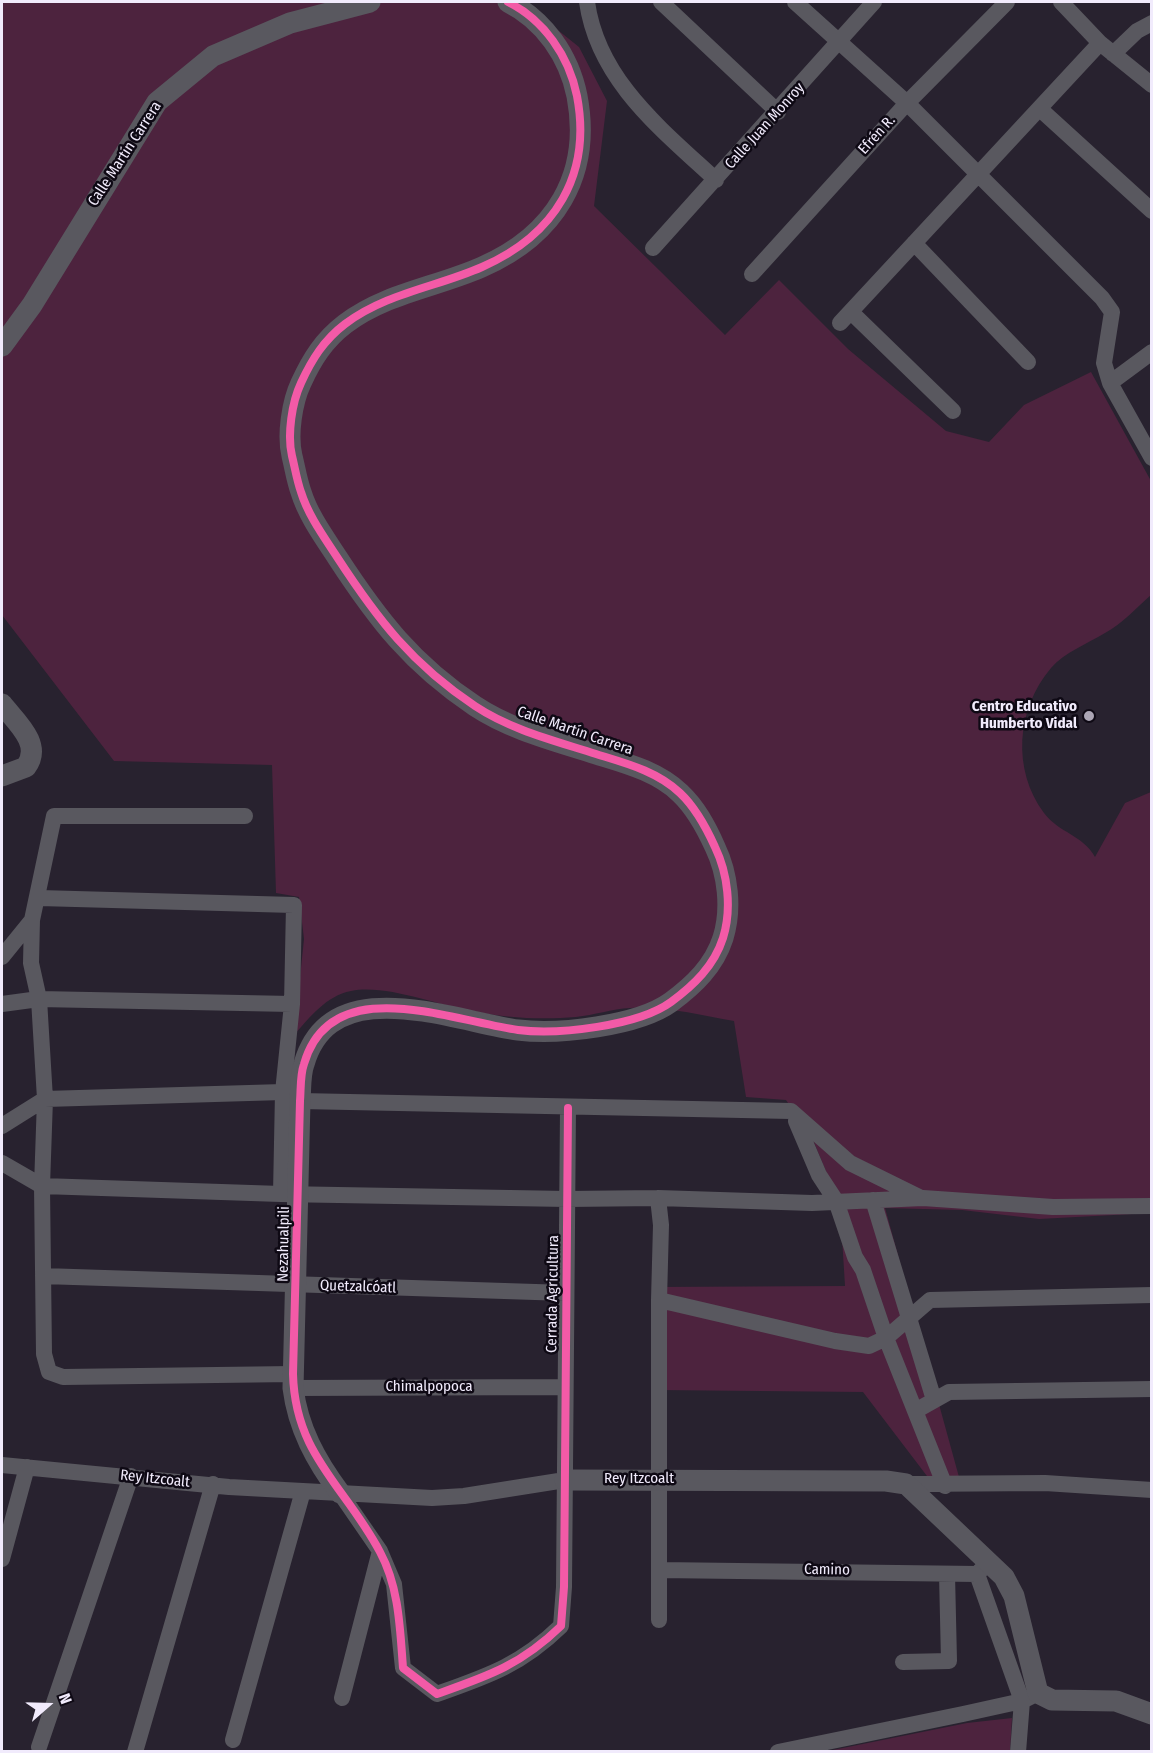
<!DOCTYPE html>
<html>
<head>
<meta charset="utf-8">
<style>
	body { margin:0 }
	#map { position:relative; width:1153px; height:1753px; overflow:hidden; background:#28222f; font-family:"Fira Sans Condensed",sans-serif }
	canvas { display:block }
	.frame { position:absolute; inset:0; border:3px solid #f1ebfc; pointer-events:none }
	.north { position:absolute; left:18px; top:1675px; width:60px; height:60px; -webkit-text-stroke:4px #0e0914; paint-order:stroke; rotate:70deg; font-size:16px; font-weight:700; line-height:24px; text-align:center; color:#f1ebfc }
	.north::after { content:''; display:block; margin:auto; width:21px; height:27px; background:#f1ebfc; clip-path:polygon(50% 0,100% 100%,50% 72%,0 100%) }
</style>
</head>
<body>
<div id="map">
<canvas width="1153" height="1753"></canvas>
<div class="frame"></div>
<div class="north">N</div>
</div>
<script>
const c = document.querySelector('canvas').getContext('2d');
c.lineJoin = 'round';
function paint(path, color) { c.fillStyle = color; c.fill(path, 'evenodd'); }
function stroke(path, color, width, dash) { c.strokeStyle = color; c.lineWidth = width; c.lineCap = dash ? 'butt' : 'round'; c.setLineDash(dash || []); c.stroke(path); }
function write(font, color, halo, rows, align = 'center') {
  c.font = font + ' "Fira Sans Condensed",sans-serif'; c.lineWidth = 5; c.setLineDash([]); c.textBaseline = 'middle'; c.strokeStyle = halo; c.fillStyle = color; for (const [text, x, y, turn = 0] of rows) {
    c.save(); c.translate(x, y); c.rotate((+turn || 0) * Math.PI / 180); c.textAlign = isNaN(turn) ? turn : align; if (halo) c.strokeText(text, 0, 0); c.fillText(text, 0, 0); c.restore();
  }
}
paint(new Path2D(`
	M2,2H523L579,47L607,101L594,206L725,335L779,280L848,349L946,431L989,442L1024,405L1091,372L1151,481V595C1137,607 1122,624 1105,633C1087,644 1065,652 1051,668C1016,709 1012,770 1044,813C1059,833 1083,835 1095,857L1125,803L1151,792V1213L1039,1219L962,1210L885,1208L959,1477L930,1480L863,1392L656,1390L655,1287L845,1286L840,1205L813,1140L786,1100L746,1097L734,1021C701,1015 664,1006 630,1008C612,1009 594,1015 576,1017C542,1020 505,1018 472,1011C436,1005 386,984 351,991C326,996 310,1017 294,1035L304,939L299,897L276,893L272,765L114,761L2,615Z
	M1012,1718L1010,1751H828L967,1723Z`), '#4d233e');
stroke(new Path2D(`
	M587,2C598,80 661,129 716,180
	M661,2L778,112
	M795,2L907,103L1102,298L1112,312L1104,363L1110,383L1152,458
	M1061,2L1100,43L1152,85
	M1113,54L1137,31L1152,23
	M1040,109L1152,211
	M914,243L1028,362
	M653,248L874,2
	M752,274L907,103L1007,2
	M851,312L953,411
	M840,323L1100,43
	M1110,383L1152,352
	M245,816H54L32,920L31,963L39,999L45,1099L42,1186L44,1354L49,1372L63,1377L293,1374
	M39,898L294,905L292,1004L283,1092L281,1194
	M2,957L32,920
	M2,1004L39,999L292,1004
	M300,1101L791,1111L850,1163L919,1197
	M796,1121L819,1175L836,1201L855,1257L863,1270L886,1338L945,1486
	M2,1126L45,1099L283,1092
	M2,1163L42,1186L281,1194L567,1199L658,1198L812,1203L923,1198L1053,1207L1152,1206
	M658,1198L661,1225L659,1300V1620
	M873,1200L934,1400
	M43,1276L566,1293
	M659,1300L835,1341L869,1346L886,1338L930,1300L1152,1295
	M293,1388L565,1387
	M917,1410L949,1392L1152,1389
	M2,1465L229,1487L432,1498L464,1496L565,1480
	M906,1484L1045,1483L1152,1490
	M340,1493L380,1551L394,1584L403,1668L437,1694C488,1676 521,1665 561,1626L564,1587L568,1108
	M2,1559L27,1467
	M659,1570L977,1574L989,1562
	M977,1574L1022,1701L1018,1752
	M903,1662L949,1661L947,1574
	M342,1698L380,1551
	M233,1740L303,1491
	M39,1747L131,1476
	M135,1752L213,1484
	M778,1752L963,1714L1022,1701L1038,1693`), '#59585f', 16);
stroke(new Path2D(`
	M2,346L32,305L157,102L213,56L290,23L370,2
	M2,704C16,722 43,744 26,767L2,776
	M565,1480L886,1481L906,1484L1004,1577L1014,1596L1038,1693L1052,1700L1116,1701L1152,1714
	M340,1493C316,1461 298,1428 293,1388L300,1101C301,1089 300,1075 304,1064C331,970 452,1021 518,1030C558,1035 638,1026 671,1002C694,985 714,966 723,938C732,909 728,874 715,847C706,827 696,808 680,793C657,771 625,763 596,754C556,741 511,730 475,706C412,664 378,620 337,557C324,537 308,515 301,492C297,481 295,468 292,456C287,435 292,402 301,383C312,359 324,340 345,324C386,293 437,287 482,267C555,235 592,175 577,96C569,56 544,20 508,2`), '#59585f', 21);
stroke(new Path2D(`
	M508,2C544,20 569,56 577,96C592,175 555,235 482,267C437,287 386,293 345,324C324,340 312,359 301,383C292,402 287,435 292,456C295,468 297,481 301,492C308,515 324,537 337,557C378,620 412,664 475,706C511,730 556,741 596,754C625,763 657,771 680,793C696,808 706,827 715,847C728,874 732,909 723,938C714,966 694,985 671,1002C638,1026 558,1035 518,1030C452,1021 331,970 304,1064C300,1075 301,1089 300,1101L293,1374C295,1455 345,1486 380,1552C399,1587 400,1628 403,1668L437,1694C488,1676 521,1665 561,1626L564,1587L568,1108`), '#f35aa7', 8);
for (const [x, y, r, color] of [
	[1089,716,6,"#aba5b4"]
]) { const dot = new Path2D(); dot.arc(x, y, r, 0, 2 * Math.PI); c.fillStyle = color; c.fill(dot); stroke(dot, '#0e0914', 2); }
write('15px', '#f1ebfc', '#0e0914', [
	["Calle Juan Monroy",765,126,-48],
	["Efrén R.",877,135,-48],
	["Calle Martín Carrera",125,154,-57],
	["Calle Martín Carrera",575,731,19],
	["Nezahualpili",284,1244,-89],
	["Quetzalcóatl",358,1287,2],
	["Cerrada Agricultura",553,1294,-89],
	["Chimalpopoca",429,1387],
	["Rey Itzcoalt",155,1479,6],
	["Rey Itzcoalt",639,1479],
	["Camino",827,1570,1]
]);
write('bold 15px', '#f1ebfc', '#0e0914', [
	["Centro Educativo",1077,707],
	["Humberto Vidal",1077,724]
], 'right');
</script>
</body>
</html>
